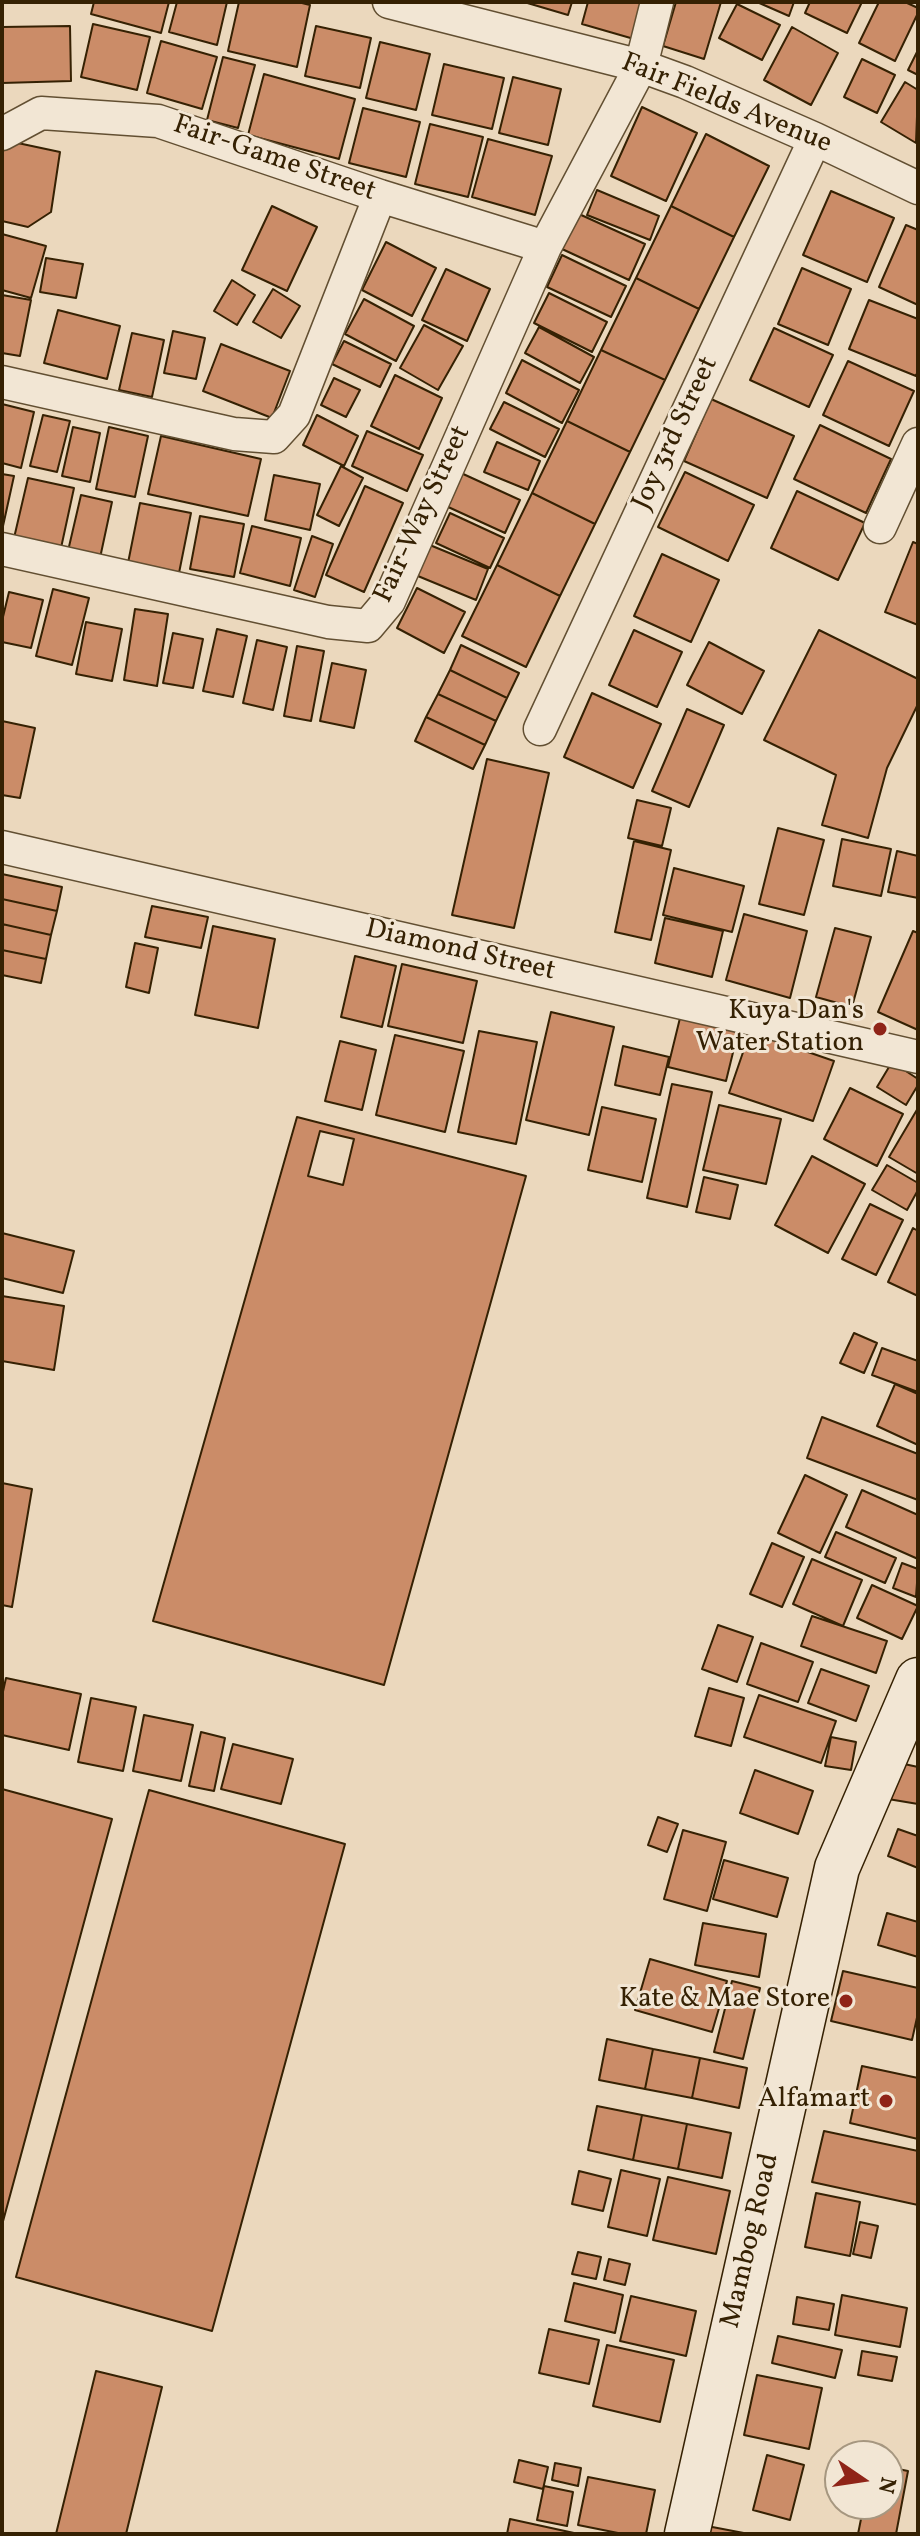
<!DOCTYPE html>
<html>
<head>
<meta charset="utf-8">
<style>
	body { margin:0 }
	#map { position:relative; width:920px; height:2536px; overflow:hidden; background:#ebd8bd; font-family:Vollkorn,serif }
	canvas { display:block }
	.frame { position:absolute; inset:0; border:4px solid #352103; pointer-events:none }
	.north { position:absolute; left:824px; top:2440px; width:80px; height:80px; box-sizing:border-box; background:#f2e6d4; border:2px solid #a69780; border-radius:50%; rotate:103deg; font-size:22px; font-weight:700; line-height:32px; text-align:center; color:#352103 }
	.north::after { content:''; display:block; margin:auto; width:28px; height:36px; background:#8f2418; clip-path:polygon(50% 0,100% 100%,50% 72%,0 100%) }
</style>
</head>
<body>
<div id="map">
<canvas width="920" height="2536"></canvas>
<div class="frame"></div>
<div class="north">N</div>
</div>
<script>
const c = document.querySelector('canvas').getContext('2d');
c.lineJoin = 'round';
function paint(path, color) { c.fillStyle = color; c.fill(path, 'evenodd'); }
function stroke(path, color, width, dash) { c.strokeStyle = color; c.lineWidth = width; c.lineCap = dash ? 'butt' : 'round'; c.setLineDash(dash || []); c.stroke(path); }
function write(font, color, halo, rows, align = 'center') {
  c.font = font + ' Vollkorn,serif'; c.lineWidth = 6; c.setLineDash([]); c.textBaseline = 'middle'; c.strokeStyle = halo; c.fillStyle = color; for (const [text, x, y, turn = 0] of rows) {
    c.save(); c.translate(x, y); c.rotate((+turn || 0) * Math.PI / 180); c.textAlign = isNaN(turn) ? turn : align; if (halo) c.strokeText(text, 0, 0); c.fillText(text, 0, 0); c.restore();
  }
}
const building = new Path2D(`
	M94,2H169L161,33L91,14Z
	M177,2H227L217,45L169,32Z
	M239,2H298L310,5L297,67L228,51Z
	M524,2H572L568,15Z
	M588,2H645L634,39L582,24Z
	M676,2H721L704,59L663,46Z
	M757,2H794L789,16Z
	M810,2H862L847,33L805,13Z
	M879,2H905L918,8V13L895,61L859,43Z
	M737,4L780,25L762,60L719,38Z
	M93,24L150,37L137,90L81,77Z
	M70,26L71,81L2,83V27Z
	M316,26L371,38L360,88L305,76Z
	M792,27L838,53L811,105L764,80Z
	M161,41L217,57L202,109L147,93Z
	M380,42L430,54L416,110L366,98Z
	M918,50V75L908,70Z
	M223,57L255,65L238,128L207,120Z
	M862,59L895,75L877,113L844,97Z
	M444,64L504,78L492,129L432,115Z
	M264,74L355,99L339,159L248,135Z
	M513,77L561,89L548,145L499,133Z
	M905,82L918,90L916,143L881,122Z
	M642,107L697,133L666,201L611,176Z
	M363,108L420,122L406,177L349,163Z
	M430,124L483,137L468,197L415,184Z
	M706,134L769,166L734,237L671,206Z
	M488,139L552,156L535,215L472,197Z
	M13,142L60,152L51,212L28,227L2,221V151Z
	M597,190L659,216L650,240L587,215Z
	M831,191L894,218L867,282L803,255Z
	M272,206L317,227L287,291L242,270Z
	M671,206L734,237L699,309L636,278Z
	M579,214L645,244L629,280L562,249Z
	M906,225L918,230V305L879,287Z
	M2,234L46,246L31,298L2,290Z
	M386,242L436,268L412,316L362,290Z
	M562,255L626,286L611,317L547,287Z
	M46,258L83,264L76,298L40,292Z
	M802,268L851,289L828,345L778,324Z
	M446,269L490,289L467,341L422,320Z
	M636,278L699,309L665,380L601,350Z
	M232,280L255,295L237,325L214,311Z
	M273,289L300,306L281,338L253,322Z
	M549,293L607,322L592,352L534,323Z
	M2,295L31,300L20,356L2,353Z
	M364,299L414,326L396,361L345,334Z
	M869,300L918,319V370L916,376L849,349Z
	M58,310L120,326L107,379L44,363Z
	M424,325L463,346L438,390L400,368Z
	M539,327L594,357L580,383L525,353Z
	M774,328L833,355L809,407L750,380Z
	M173,331L205,338L196,379L164,373Z
	M132,333L164,340L152,397L119,390Z
	M344,341L391,364L380,387L332,364Z
	M221,344L290,371L272,418L203,391Z
	M601,350L665,380L630,452L567,421Z
	M522,360L579,390L562,423L506,393Z
	M848,361L914,391L889,446L823,415Z
	M395,375L442,398L419,449L371,426Z
	M334,378L360,390L346,417L321,405Z
	M711,399L794,436L767,498L684,461Z
	M504,402L559,429L545,457L490,429Z
	M2,404L34,412L21,468L2,463Z
	M43,415L70,421L57,472L30,466Z
	M317,415L358,436L344,466L303,445Z
	M567,421L630,452L595,524L532,493Z
	M820,425L891,459L866,513L794,479Z
	M73,427L100,433L90,482L62,476Z
	M109,427L148,436L135,497L96,489Z
	M367,431L423,455L407,491L352,466Z
	M161,436L261,459L248,516L148,494Z
	M497,442L540,461L528,490L484,472Z
	M341,466L363,478L339,526L317,515Z
	M685,472L754,505L728,561L658,527Z
	M461,473L520,500L505,533L446,506Z
	M2,474L14,476L3,526H2Z
	M274,475L320,484L310,530L265,520Z
	M28,478L74,488L61,548L14,538Z
	M365,486L403,503L364,592L326,575Z
	M797,491L865,523L838,580L771,548Z
	M532,493L595,524L560,596L497,565Z
	M81,495L112,502L100,558L68,551Z
	M140,503L191,513L179,573L128,563Z
	M450,513L504,538L490,568L436,543Z
	M200,516L244,524L234,577L190,569Z
	M252,526L301,538L290,586L240,573Z
	M312,536L333,544L315,597L294,590Z
	M913,542L918,544V625L885,612Z
	M425,543L488,569L476,600L413,574Z
	M662,554L719,580L691,642L634,616Z
	M497,565L560,596L526,667L462,636Z
	M417,588L465,612L444,653L397,628Z
	M53,589L89,598L72,665L36,656Z
	M9,592L43,600L31,648L2,642V621Z
	M135,609L168,614L157,686L124,680Z
	M86,622L122,629L112,681L76,674Z
	M217,629L247,636L233,697L203,691Z
	M634,630L682,652L657,707L609,685Z
	M819,630L918,679V704L887,768L868,838L822,825L836,775L764,740Z
	M173,633L203,639L193,688L163,683Z
	M257,640L287,647L273,710L243,703Z
	M709,642L764,671L742,714L687,685Z
	M461,645L519,673L507,698L450,670Z
	M297,646L324,651L311,721L284,716Z
	M332,663L366,670L354,728L320,721Z
	M450,670L507,698L496,721L438,694Z
	M592,693L661,724L633,788L564,757Z
	M438,694L496,721L485,745L426,717Z
	M687,709L724,725L689,807L652,791Z
	M426,717L485,745L473,769L415,741Z
	M2,721L35,728L20,798L2,795Z
	M487,759L549,773L514,928L452,915Z
	M637,800L671,808L662,846L628,838Z
	M778,828L824,840L804,915L759,904Z
	M842,839L891,849L881,896L833,886Z
	M634,841L671,850L651,940L615,932Z
	M897,851L918,856V898L888,892Z
	M674,868L744,886L732,932L663,915Z
	M2,874L62,887L57,911L2,899Z
	M2,899L57,911L51,935L2,924Z
	M152,906L208,917L201,948L145,937Z
	M744,914L807,931L790,998L726,980Z
	M665,918L723,931L712,977L655,963Z
	M2,924L51,935L46,959L2,950Z
	M213,926L275,939L258,1028L195,1015Z
	M835,928L871,937L852,1007L816,997Z
	M913,931L918,933V1030L878,1012Z
	M135,943L158,948L149,993L126,987Z
	M2,950L46,959L41,983L2,975Z
	M355,956L396,966L382,1027L341,1017Z
	M402,964L477,981L463,1043L388,1026Z
	M551,1012L614,1027L589,1135L526,1120Z
	M680,1018L738,1032L726,1081L668,1067Z
	M479,1031L537,1042L516,1144L458,1132Z
	M750,1032L834,1061L813,1121L729,1093Z
	M395,1035L464,1051L445,1132L376,1115Z
	M340,1041L376,1050L362,1110L325,1101Z
	M623,1046L669,1057L660,1095L615,1085Z
	M892,1062L918,1079V1085L906,1105L877,1087Z
	M672,1084L712,1092L687,1207L647,1198Z
	M850,1088L903,1114L877,1166L824,1139Z
	M719,1105L781,1119L766,1184L703,1170Z
	M602,1107L656,1119L642,1182L588,1170Z
	M918,1108V1174L889,1157Z
	M297,1117L526,1176L384,1685L153,1621Z
	M320,1131L354,1139L343,1185L308,1176Z
	M812,1156L865,1184L828,1253L775,1225Z
	M887,1165L918,1183V1190L907,1210L872,1190Z
	M704,1177L738,1185L730,1219L696,1212Z
	M870,1204L903,1220L876,1275L842,1259Z
	M913,1228L918,1231V1296L888,1282Z
	M2,1233L74,1251L63,1293L2,1278Z
	M2,1296L64,1306L54,1370L2,1361Z
	M854,1333L877,1343L864,1373L840,1363Z
	M882,1348L918,1361V1392L872,1375Z
	M895,1384L918,1394V1445L877,1426Z
	M822,1417L918,1454V1500L807,1458Z
	M805,1475L847,1495L820,1553L778,1533Z
	M2,1483L32,1489L12,1607L2,1605Z
	M862,1490L918,1515V1559L846,1527Z
	M836,1532L896,1558L885,1583L825,1557Z
	M772,1543L804,1557L782,1607L750,1594Z
	M812,1559L862,1580L843,1626L793,1604Z
	M902,1563L918,1569L916,1597L893,1588Z
	M872,1585L918,1606L902,1639L857,1618Z
	M812,1616L887,1641L876,1673L801,1646Z
	M718,1625L753,1637L737,1682L702,1669Z
	M761,1643L813,1662L798,1702L747,1684Z
	M821,1669L869,1686L856,1721L808,1703Z
	M6,1678L81,1694L69,1750L2,1735V1696Z
	M709,1688L744,1698L731,1746L695,1736Z
	M759,1695L836,1721L821,1763L744,1737Z
	M91,1698L136,1707L123,1771L78,1762Z
	M144,1715L193,1725L181,1781L133,1771Z
	M201,1732L225,1738L214,1791L189,1786Z
	M831,1737L856,1742L851,1770L825,1766Z
	M233,1744L293,1759L281,1804L221,1789Z
	M895,1762L918,1767V1804L888,1799Z
	M755,1770L813,1791L798,1834L740,1813Z
	M2,1789L112,1819L2,2225Z
	M149,1790L345,1844L212,2331L16,2277Z
	M658,1817L678,1824L667,1852L648,1845Z
	M898,1829L918,1836V1868L888,1856Z
	M683,1830L726,1842L707,1911L664,1899Z
	M724,1860L788,1878L777,1917L713,1899Z
	M887,1913L918,1922V1957L878,1945Z
	M703,1923L766,1934L759,1977L695,1965Z
	M650,1959L727,1981L712,2032L635,2010Z
	M843,1971L918,1988V2013L912,2040L831,2021Z
	M732,1981L760,1988L743,2059L714,2052Z
	M607,2039L653,2049L645,2089L599,2080Z
	M653,2049L700,2058L692,2098L645,2089Z
	M700,2058L747,2068L739,2108L692,2098Z
	M862,2066L918,2078V2139L850,2123Z
	M597,2106L642,2115L633,2160L588,2150Z
	M642,2115L687,2124L678,2169L633,2160Z
	M687,2124L731,2133L722,2178L678,2169Z
	M824,2131L918,2151V2205L812,2182Z
	M621,2170L660,2179L647,2236L608,2227Z
	M579,2171L611,2179L603,2211L572,2204Z
	M668,2177L730,2191L716,2254L653,2240Z
	M816,2193L860,2202L850,2256L805,2247Z
	M860,2222L878,2226L871,2258L853,2254Z
	M578,2252L601,2257L596,2279L572,2274Z
	M609,2259L630,2264L625,2285L604,2280Z
	M574,2283L623,2295L615,2333L565,2321Z
	M842,2295L907,2308L900,2347L835,2335Z
	M631,2296L696,2311L686,2356L620,2341Z
	M797,2297L834,2304L829,2330L793,2324Z
	M549,2329L599,2340L589,2384L539,2373Z
	M778,2336L842,2350L835,2378L772,2363Z
	M607,2345L674,2360L660,2422L593,2406Z
	M862,2351L897,2357L892,2381L858,2375Z
	M96,2371L162,2387L126,2534H56Z
	M757,2375L822,2388L809,2449L744,2435Z
	M767,2455L804,2465L790,2520L753,2510Z
	M519,2460L548,2467L543,2489L514,2482Z
	M555,2463L581,2468L578,2486L552,2480Z
	M888,2467L908,2471L896,2534H858L864,2504H888Z
	M588,2477L655,2490L646,2534H623L578,2525Z
	M544,2486L573,2492L567,2526L537,2520Z
	M510,2519L574,2533V2534H507Z
	M707,2526L749,2534H705Z`);
paint(building, '#cb8c68');
stroke(building, '#352103', 2);
const street = new Path2D(`
	M389,2L641,66L685,82L815,139L918,188
	M2,134L41,113L158,121L380,196L545,247
	M2,382L234,434L274,437L294,415L380,196
	M880,527L918,444
	M2,549L328,622L368,626L389,601L545,247L641,66L657,2
	M540,729L815,139
	M2,847L918,1057`);
const secondary = new Path2D(`
	M687,2534L837,1868L918,1680`);
stroke(street, '#624f32', 35);
stroke(secondary, '#352103', 47);
stroke(street, '#f2e6d4', 32);
stroke(secondary, '#f2e6d4', 44);
for (const [x, y, r, color] of [
	[880,1029,8,"#8f2418"],
	[846,2001,8,"#8f2418"],
	[886,2101,8,"#8f2418"]
]) { const dot = new Path2D(); dot.arc(x, y, r, 0, 2 * Math.PI); c.fillStyle = color; c.fill(dot); stroke(dot, '#f2e6d4', 3); }
write('28px', '#352103', '#f2e6d4', [
	["Fair Fields Avenue",726,105,22],
	["Fair-Game Street",274,160,19],
	["Joy 3rd Street",677,434,-65],
	["Fair-Way Street",424,515,-65],
	["Diamond Street",460,952,13],
	["Mambog Road",752,2241,-77]
]);
write('28px', '#352103', '#f2e6d4', [
	["Kuya Dan's",864,1013],
	["Water Station",864,1045],
	["Kate & Mae Store",830,2001],
	["Alfamart",870,2101]
], 'right');
</script>
</body>
</html>
